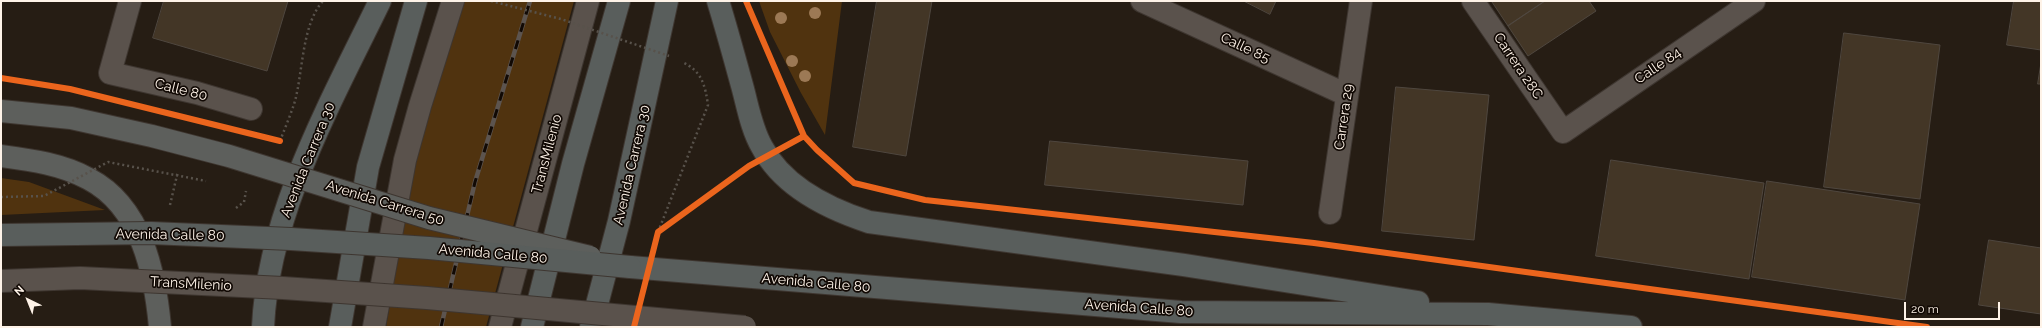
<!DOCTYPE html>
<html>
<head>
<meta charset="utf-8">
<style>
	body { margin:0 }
	#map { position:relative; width:2042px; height:328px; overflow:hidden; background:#261d14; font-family:Raleway,sans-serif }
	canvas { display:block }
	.frame { position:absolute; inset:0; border:2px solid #fef3e8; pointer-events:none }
	.north { position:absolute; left:8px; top:280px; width:40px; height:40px; -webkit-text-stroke:3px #110904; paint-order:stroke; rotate:317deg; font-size:11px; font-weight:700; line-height:16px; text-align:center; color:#fef3e8 }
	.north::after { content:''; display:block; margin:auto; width:14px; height:18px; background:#fef3e8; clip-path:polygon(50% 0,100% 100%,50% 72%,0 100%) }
	.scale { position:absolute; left:1904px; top:302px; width:96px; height:18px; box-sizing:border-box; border:2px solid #fef3e8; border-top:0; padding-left:5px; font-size:12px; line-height:14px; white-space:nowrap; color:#fef3e8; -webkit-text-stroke:3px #110904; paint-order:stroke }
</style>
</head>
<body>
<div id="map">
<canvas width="2042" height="328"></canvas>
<div class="frame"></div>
<div class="north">N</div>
<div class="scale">20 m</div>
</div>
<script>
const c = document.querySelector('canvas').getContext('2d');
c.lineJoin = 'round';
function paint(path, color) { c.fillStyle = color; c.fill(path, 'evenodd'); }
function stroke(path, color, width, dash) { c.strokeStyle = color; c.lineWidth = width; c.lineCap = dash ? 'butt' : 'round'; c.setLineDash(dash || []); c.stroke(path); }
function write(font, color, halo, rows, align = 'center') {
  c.font = font + ' Raleway,sans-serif'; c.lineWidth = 3.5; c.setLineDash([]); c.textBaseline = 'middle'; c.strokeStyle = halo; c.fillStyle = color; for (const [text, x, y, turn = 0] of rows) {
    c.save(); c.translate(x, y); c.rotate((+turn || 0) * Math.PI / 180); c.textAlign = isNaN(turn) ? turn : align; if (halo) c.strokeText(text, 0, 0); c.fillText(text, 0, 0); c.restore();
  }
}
paint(new Path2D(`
	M462,1H574L486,327H386L410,185L438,77Z
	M759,1H842L825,135L801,93L770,32Z
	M1,178L29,182L105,210L1,215Z`), '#50330f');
const building = new Path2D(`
	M164,1H288L267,71L153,38Z
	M877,1H932L906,156L853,147Z
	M1244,1H1276L1270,14Z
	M1493,1H1545L1508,26L1492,2Z
	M1545,1H1589L1596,11L1528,56L1508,26Z
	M2014,1H2041V50L2007,45Z
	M1844,33L1940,45L1920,199L1824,187Z
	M2041,63V84H2038Z
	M1396,87L1489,95L1474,240L1382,231Z
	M1050,141L1248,161L1243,205L1045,185Z
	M1611,160L1764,183L1749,279L1596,256Z
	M1767,181L1920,204L1905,300L1752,277Z
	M1989,240L2041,248V314L1979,305Z`);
paint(building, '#433626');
stroke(building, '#4f473f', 1);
const minor = new Path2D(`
	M130,1L110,73L197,93L251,109
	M1142,1L1347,95
	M1473,1L1563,132L1754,1
	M1330,213L1361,1
	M374,327L405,160L420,106L453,1
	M500,327L588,1`);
const major = new Path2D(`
	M1,156C31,160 62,164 89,179C142,207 155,273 160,327`);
const highway = new Path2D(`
	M718,1C727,30 735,60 743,89C748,108 752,130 762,147C783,187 829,209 869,222L1184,265L1418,302
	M630,267L1181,312L1488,314L1631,327
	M263,327C268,213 331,102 380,1
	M340,327L368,167L416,1
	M532,327L573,164L619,1
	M591,327L619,221L667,1`);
stroke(minor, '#3e3630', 24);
stroke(major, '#3e3630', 24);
stroke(highway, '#3e3630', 24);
stroke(new Path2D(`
	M280,141C285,128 291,114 295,101C303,71 302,24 323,1
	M170,205L178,171
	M658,232L708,105C705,85 702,71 682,62`), '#58524b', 2.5, [2, 3]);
stroke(minor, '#5a524c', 22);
stroke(major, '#5d5f5c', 22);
stroke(highway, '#595e5c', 22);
const rail = new Path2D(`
	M441,327L475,182L530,1`);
stroke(rail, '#5c544f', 4.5);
stroke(rail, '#110904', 3, [9]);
const minorBridge = new Path2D(`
	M1,281L80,278L283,288L427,298L745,327`);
const majorBridge = new Path2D(`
	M1,111L71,118L152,136L229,156L429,218L590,257`);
const highwayBridge = new Path2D(`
	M1,235L151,233L291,239L429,248L630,267`);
stroke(minorBridge, '#3e3630', 24, []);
stroke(majorBridge, '#3e3630', 24, []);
stroke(highwayBridge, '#3e3630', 24, []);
stroke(new Path2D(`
	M491,1L561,19L669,56
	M1,197L44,196L108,162L206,181
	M236,208L244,202L246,191`), '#58524b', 2.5, [2, 3]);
stroke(minorBridge, '#5a524c', 22);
stroke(majorBridge, '#5d5f5c', 22);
stroke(highwayBridge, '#595e5c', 22);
stroke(new Path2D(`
	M746,1L804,136L817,150L854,183L925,200L1314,243L1927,327
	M1,78L70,89L280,141
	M634,327L658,232L749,166L804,136`), '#eb651d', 6);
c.fillStyle = '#9c7955';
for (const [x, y] of [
	[815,13],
	[781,18],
	[792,61],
	[805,76]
]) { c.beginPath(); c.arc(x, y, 6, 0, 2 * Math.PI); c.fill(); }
write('14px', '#fef3e8', '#110904', [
	["Calle 85",1245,48,25],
	["Carrera 28C",1518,66,56],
	["Calle 84",1658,66,-34],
	["Calle 80",181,90,14],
	["Carrera 29",1344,117,-82],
	["TransMilenio",547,154,-75],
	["Avenida Carrera 30",308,160,-68],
	["Avenida Carrera 30",632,165,-77],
	["Avenida Carrera 50",385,203,17],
	["Avenida Calle 80",170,235,1],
	["Avenida Calle 80",493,254,5],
	["Avenida Calle 80",816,283,5],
	["TransMilenio",191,284,3],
	["Avenida Calle 80",1139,308,4]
]);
</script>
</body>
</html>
